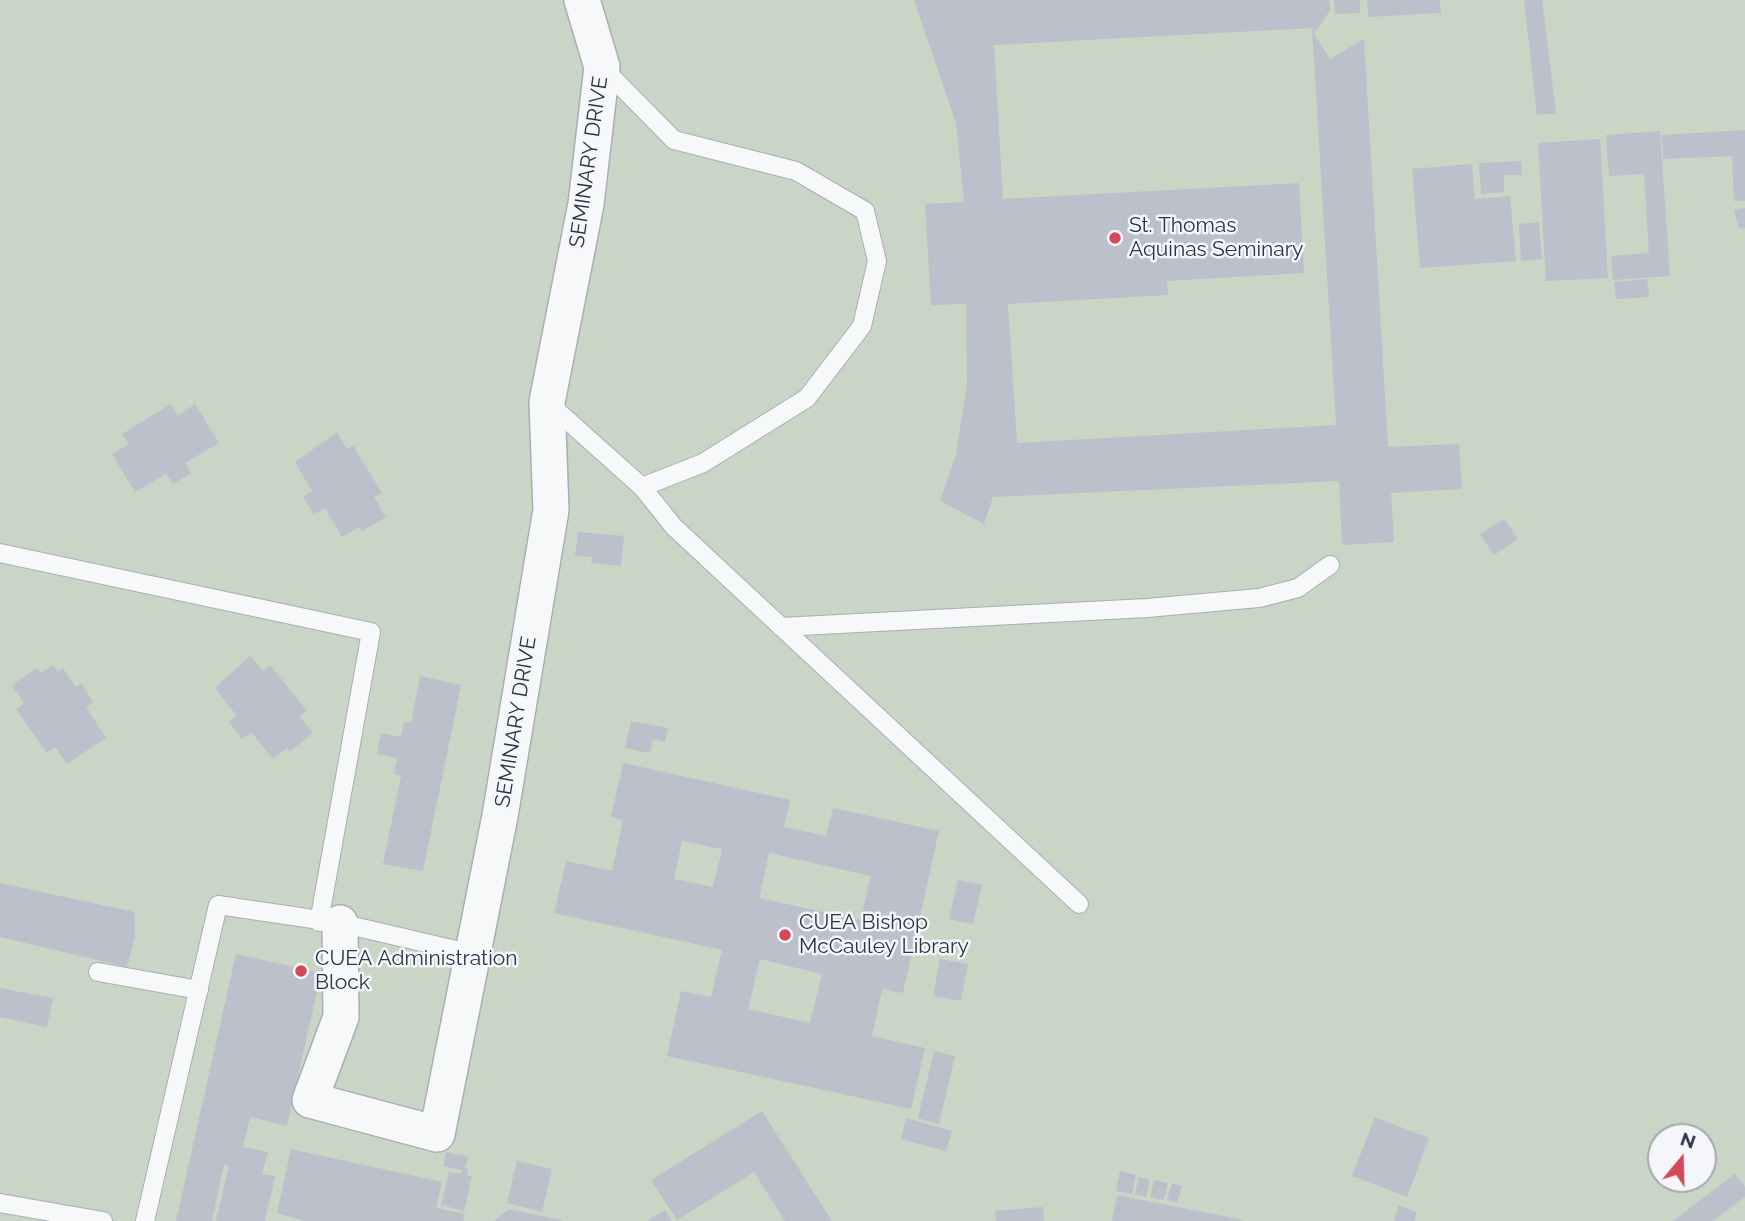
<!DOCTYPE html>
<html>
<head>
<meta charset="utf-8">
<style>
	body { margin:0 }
	#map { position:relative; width:1745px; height:1221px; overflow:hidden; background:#e4e7ec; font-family:Raleway,sans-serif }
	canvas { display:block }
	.north { position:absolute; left:1647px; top:1123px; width:70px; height:70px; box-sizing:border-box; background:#f4f6f9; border:2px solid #a4a8b1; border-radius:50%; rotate:19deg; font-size:19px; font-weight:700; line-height:28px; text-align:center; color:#2b3445 }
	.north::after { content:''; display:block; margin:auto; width:24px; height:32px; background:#d1495b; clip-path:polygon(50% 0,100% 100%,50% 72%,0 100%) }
</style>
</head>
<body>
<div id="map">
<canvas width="1745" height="1221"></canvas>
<div class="north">N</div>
</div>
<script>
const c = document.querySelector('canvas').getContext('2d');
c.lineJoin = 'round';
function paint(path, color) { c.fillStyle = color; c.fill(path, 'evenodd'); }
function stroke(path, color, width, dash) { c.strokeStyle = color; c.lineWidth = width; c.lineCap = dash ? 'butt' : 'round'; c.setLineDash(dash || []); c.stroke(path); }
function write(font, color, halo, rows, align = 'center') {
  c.font = font + ' Raleway,sans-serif'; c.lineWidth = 5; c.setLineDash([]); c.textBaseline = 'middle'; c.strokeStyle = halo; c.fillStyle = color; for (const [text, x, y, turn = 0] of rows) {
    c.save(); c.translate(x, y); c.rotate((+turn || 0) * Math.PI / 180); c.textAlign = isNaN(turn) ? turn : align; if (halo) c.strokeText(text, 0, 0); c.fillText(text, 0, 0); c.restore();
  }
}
paint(new Path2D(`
	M0,0H1745V1221H0ZM1661,1137H1703V1179H1661Z`), '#c9d6c5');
paint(new Path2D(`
	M914,0H1329L1331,9L1314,34L1330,59L1364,39L1388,447L1459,444L1462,489L1391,493L1394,542L1342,545L1339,481L993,497L984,524L940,501L956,454L967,384L966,304L931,305L925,204L964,202L956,123ZM1312,28L1336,425L1017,443L1008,304L1168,295L1167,281L1304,273L1299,183L1003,199L994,45Z
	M1334,0H1360V13L1335,14Z
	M1367,0H1440L1441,13L1368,17Z
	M1524,0H1542L1556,113L1537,115Z
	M1745,130V201H1734L1732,156L1663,159L1662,135Z
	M1660,131L1670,276L1613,280L1611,256L1649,253L1644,174L1609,176L1606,135Z
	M1600,139L1608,278L1546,281L1538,143Z
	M1521,161L1522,175H1504V192L1481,194L1479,163Z
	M1472,164L1475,199L1510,196L1516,261L1420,268L1412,169Z
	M1745,208V228L1739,229L1734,210Z
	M1539,222L1542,259L1521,261L1519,224Z
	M1647,279L1649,297L1616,299L1614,282Z
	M171,404L178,416L195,404L219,443L185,463L191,473L173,484L166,474L135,492L112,454L129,444L122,434Z
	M337,432L347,449L353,446L382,493L374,497L386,517L362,531L359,527L342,537L325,508L314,514L303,497L312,491L295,462Z
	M1504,519L1518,539L1494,555L1480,534Z
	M578,532L624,536L621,566L591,563L592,557L575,556Z
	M250,656L263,671L270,665L307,711L299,716L313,733L290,751L287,748L273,759L251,732L242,739L229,722L237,716L215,688Z
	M53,665L58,672L63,668L76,687L81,683L93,702L86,707L106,738L67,764L55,747L47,753L16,709L24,703L12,685L37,668L41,673Z
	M420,676L461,685L423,871L383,864L401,776L394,774L397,758L377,754L381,733L401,737L404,722L411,723Z
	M631,721L668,728L665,742L653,739L650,753L625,748Z
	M623,763L790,800L784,827L826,836L833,808L939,831L903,993L882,989L872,1036L925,1048L911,1109L667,1056L681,991L711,997L722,950L554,913L566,861L612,871L623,820L611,817ZM682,841L722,849L713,887L674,879ZM769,853L871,876L860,920L759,898ZM760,959L822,974L810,1023L748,1009Z
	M958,880L982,885L973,924L949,919Z
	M0,883L134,912L135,936L127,967L0,937Z
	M236,954L321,973L287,1126L250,1117L243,1147L268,1152L262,1174L275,1176L265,1221H216L229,1166L224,1164L212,1221H176Z
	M940,959L968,964L961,1001L933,996Z
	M0,988L53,998L47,1027L0,1017Z
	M934,1051L955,1056L939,1124L918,1118Z
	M762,1111L832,1221H785L754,1172L677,1220L651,1180Z
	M1375,1117L1429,1138L1407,1197L1352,1176Z
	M906,1118L952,1131L946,1151L901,1139Z
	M291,1149L442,1182L436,1208L465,1214L463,1221H305L277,1213Z
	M446,1152L468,1156L465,1168H468L467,1175L472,1176L464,1211L441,1205L449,1172L461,1174L462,1170L443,1166Z
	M517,1161L552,1169L542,1212L507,1203Z
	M1120,1171L1136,1175L1132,1194L1116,1191Z
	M1735,1174L1745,1187V1197L1713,1221H1673Z
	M1139,1177L1150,1179L1146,1197L1135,1194Z
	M1154,1180L1168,1183L1164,1200L1150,1197Z
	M1172,1183L1182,1186L1177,1203L1167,1200Z
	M1117,1195L1243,1220V1221H1112Z
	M1399,1205L1417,1212L1414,1221H1394Z
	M1043,1207L1044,1221H996L995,1211Z
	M509,1209L561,1220V1221H494Z
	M665,1210L672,1221H647Z`), '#bbc0ca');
const lane = new Path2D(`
	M602,67L674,140L796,171L865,211L877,261L862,326L807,398L703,463L642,487
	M547,402L642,487L674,527L1079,904
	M0,553L371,632L319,922
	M781,627L1147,608L1259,598L1298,588L1330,565
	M98,972L199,990
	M0,1203L103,1221
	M145,1221L218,905L340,923L473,954`);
const street = new Path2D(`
	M340,923L341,1017L310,1100L437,1134L500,816L551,510L547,402L586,204L602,67L582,0`);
stroke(lane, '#a9aeb7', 20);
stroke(street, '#a9aeb7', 38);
stroke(lane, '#f7f8fa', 18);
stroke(street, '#f7f8fa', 35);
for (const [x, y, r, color] of [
	[1115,238,7,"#d1495b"],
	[785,935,7,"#d1495b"],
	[301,971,7,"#d1495b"]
]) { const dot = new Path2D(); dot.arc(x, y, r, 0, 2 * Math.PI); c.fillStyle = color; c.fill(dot); stroke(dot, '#f4f6f9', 2.5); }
write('21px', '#2b3445', '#f4f6f9', [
	["SEMINARY DRIVE",589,162,-82],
	["SEMINARY DRIVE",516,722,-81]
]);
write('21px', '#2b3445', '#f4f6f9', [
	["St. Thomas",1129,226],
	["Aquinas Seminary",1129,250],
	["CUEA Bishop",799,923],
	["McCauley Library",799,947],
	["CUEA Administration",315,959],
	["Block",315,983]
], 'left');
</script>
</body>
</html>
